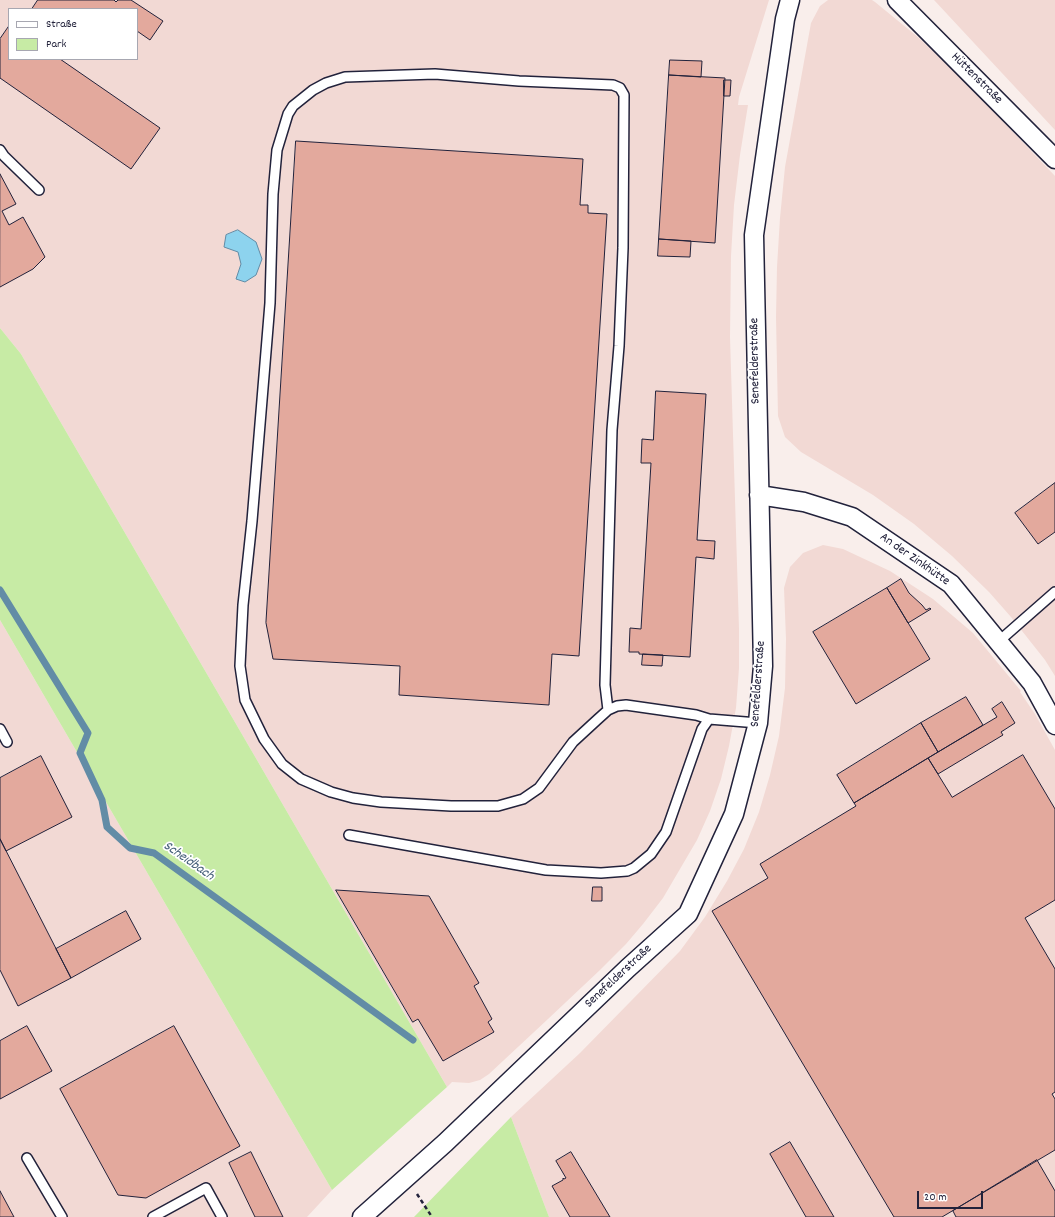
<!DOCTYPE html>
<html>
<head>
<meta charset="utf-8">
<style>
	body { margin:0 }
	#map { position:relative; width:1055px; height:1217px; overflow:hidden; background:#f9eeeb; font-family:Dekko,sans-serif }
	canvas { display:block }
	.legend { position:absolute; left:8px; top:8px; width:130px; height:52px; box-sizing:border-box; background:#fff; border:1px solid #a7a7b1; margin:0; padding:5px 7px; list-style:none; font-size:12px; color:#22223b }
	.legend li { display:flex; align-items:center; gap:8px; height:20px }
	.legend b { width:20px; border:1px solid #a7a7b1 }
	.scale { position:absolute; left:917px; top:1191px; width:66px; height:18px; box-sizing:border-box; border:2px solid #22223b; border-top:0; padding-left:5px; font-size:12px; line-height:14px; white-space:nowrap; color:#22223b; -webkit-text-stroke:3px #fff; paint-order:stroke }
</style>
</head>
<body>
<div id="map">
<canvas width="1055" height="1217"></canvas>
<ul class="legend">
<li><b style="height:5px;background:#fff"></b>Straße</li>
<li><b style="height:11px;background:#c7eba5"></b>Park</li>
</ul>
<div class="scale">20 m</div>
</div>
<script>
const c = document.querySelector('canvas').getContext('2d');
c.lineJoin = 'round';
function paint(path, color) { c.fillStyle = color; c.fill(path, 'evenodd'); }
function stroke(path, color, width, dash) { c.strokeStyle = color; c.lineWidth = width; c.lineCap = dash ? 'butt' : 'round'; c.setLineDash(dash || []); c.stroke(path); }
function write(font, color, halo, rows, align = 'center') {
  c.font = font + ' Dekko,sans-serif'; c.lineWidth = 3.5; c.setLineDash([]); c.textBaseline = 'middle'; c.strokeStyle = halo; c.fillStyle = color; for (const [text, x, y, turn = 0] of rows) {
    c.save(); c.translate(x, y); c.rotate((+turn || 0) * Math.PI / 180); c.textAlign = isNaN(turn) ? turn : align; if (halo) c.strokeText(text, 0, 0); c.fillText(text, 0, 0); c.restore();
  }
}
paint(new Path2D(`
	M0,0H769L739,97L738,105H748L740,155L734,205L731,256L730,337L739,629V668L736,708L729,746L721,779L710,811L697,840L663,898L643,924L626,944L600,970L548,1019L489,1074L480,1080L469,1083L452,1082L447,1087L21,354L0,328ZM9,9H137V59H9Z
	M828,0H872L875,2L919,38L966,83L1055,176V676L1045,660L1011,617L989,592L952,556L914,524L873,495L801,452L785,437L778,416L776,317L777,267L780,218L785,167L811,23L820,6Z
	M934,0H1055V130Z
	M823,545L843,549L890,571L933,599L973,633L1021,691L1020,692L1035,714L1055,750V1217H549L511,1117L580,1053L680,951L705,917L727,881L744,849L759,812L770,775L779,736L785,688L786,639L784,588L790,567L803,553Z
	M0,620L332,1190L307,1217H0Z`), '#f2d9d4');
paint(new Path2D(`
	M0,328L21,354L447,1087L332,1190L0,620Z
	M511,1117L549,1217H414Z`), '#c7eba5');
const water = new Path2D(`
	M238,230L256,242L262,259L256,275L245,282L236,279L241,264L238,252L224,247L226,235Z`);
paint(water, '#8dd3ee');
stroke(water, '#628ca6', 1);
stroke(new Path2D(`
	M0,590L88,733L80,753L102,800L107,827L130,848L154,853L413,1040`), '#628ca6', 7);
const building = new Path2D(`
	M38,0H114L116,2L118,0H131L163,21L150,40L137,31V9H32Z
	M9,26V59H60L160,128L131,169L0,78V39Z
	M670,60L702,61L701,77L669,75Z
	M669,75L725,78L715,243L659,239Z
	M724,80H731L730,96H724Z
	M296,141L583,159L580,205H588V213L607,214L579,656L552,654L549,705L399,695L400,666L273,659L266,623Z
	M0,174L16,204L2,211L9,225L23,217L45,257L33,269L0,287Z
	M659,239L691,241L690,257L658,256Z
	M656,391L706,394L697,540L715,541L714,559L696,557L690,657L639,654V652H629L630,628L641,629L651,463H641L642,439L653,440Z
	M1055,483V532L1038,544L1015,513Z
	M901,579L909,593L922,605L926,610L930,608L931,609L908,623L887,588Z
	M887,588L930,659L856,704L813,632Z
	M643,654L663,655L662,666L642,665Z
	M966,697L983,725L938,752L921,723Z
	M1002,702L1015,723L1001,732L1003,735L938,774L928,758L997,717L992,709Z
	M921,723L938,752L854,803L837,775Z
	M1023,755L1055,809V900L1025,918L1055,969V1092L1052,1094L1055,1099V1150L942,1217H894L712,911L768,878L760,864L856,806L854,803L928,758L952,797Z
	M41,756L72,817L6,851L0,839V778Z
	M0,839L71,978L18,1006L0,970Z
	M593,887H602V901H592Z
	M336,890L429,896L479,983L474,986L492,1019L488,1022L494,1032L443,1061L418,1019L413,1022Z
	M126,911L141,939L71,978L56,949Z
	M27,1026L52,1071L0,1099V1041Z
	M174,1026L240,1146L146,1198L118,1195L60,1089Z
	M790,1142L834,1217H806L770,1154Z
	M251,1152L283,1217H255L229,1163Z
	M571,1152L610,1217H570L552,1186L563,1180V1178L564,1179L566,1178L556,1161Z
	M1037,1160L1055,1191V1217H956L953,1211Z
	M0,1191L14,1217H0Z`);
paint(building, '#e3a99d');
stroke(building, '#22223b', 1);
const lane = new Path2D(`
	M0,150L4,156L39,190
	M998,642L1055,592
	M608,710L605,685L612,430L619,346L623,248L624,95L620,88L613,85L519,81L435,74L345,77L326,83L313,90L293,106L288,114L277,150L273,194L270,303L252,521L243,605L240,666L245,700L264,739L282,764L301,779L331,792L353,798L381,802L451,806H498L523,799L539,788L573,742L598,719L608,710L617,706L626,705L696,715L709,719
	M0,729L7,742
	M349,835L546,870L601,873L627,871L634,868L651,854L666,832L702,729L709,719L758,723
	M27,1158L62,1217
	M153,1217L206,1188L222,1217`);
const street = new Path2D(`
	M897,0L1055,159
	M759,495L804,502L852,517L951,584L1032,683L1055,725
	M362,1217L445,1143L628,968L688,914L734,814L758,723L763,666L754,235L785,19L790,0`);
stroke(lane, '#22223b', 12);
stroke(street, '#22223b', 21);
stroke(new Path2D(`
	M417,1194L432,1217`), '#22223b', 2.5, [4, 3]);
stroke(lane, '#fff', 9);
stroke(street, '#fff', 18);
write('13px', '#22223b', '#fff', [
	["Hüttenstraße",976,79,45],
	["Senefelderstraße",756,361,-91],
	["An der Zinkhütte",914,560,35],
	["Senefelderstraße",759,684,-86],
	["Senefelderstraße",619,977,-43]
]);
write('italic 14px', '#47607a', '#fff', [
	["Scheidbach",188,862,35]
]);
</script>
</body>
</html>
